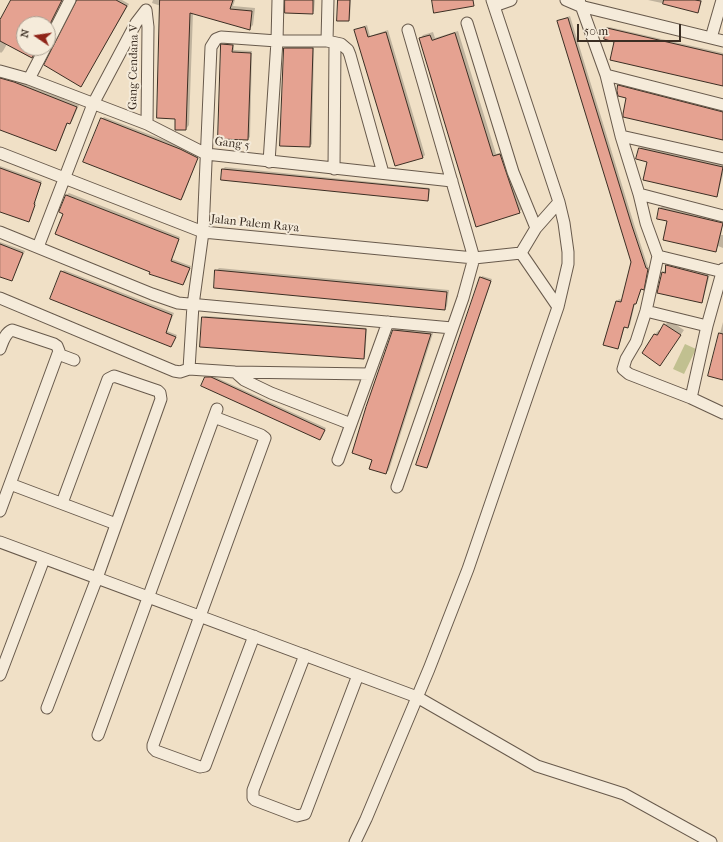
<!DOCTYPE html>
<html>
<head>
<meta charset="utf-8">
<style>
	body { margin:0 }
	#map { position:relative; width:723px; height:842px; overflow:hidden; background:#f0e0c6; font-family:"IM FELL French Canon",serif }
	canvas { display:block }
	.north { position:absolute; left:16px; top:16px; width:40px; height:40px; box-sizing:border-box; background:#f5ebda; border:1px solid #ab9f91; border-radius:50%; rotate:283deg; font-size:11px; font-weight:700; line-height:16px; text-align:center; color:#3b2e23 }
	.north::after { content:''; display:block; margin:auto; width:14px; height:18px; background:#8f2418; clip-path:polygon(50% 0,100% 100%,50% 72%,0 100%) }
	.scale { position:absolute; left:577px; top:24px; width:104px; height:18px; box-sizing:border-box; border:2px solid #3b2e23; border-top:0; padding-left:5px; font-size:12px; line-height:14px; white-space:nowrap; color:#3b2e23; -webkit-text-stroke:3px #f5ebda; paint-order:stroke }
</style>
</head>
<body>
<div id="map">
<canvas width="723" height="842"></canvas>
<div class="north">N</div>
<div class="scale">50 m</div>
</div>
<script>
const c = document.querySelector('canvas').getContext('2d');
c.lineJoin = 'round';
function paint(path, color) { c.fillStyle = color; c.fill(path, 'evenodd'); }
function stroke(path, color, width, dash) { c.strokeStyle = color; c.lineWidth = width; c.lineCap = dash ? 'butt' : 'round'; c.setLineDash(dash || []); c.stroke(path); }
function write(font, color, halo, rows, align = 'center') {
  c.font = font + ' "IM FELL French Canon",serif'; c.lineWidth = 4; c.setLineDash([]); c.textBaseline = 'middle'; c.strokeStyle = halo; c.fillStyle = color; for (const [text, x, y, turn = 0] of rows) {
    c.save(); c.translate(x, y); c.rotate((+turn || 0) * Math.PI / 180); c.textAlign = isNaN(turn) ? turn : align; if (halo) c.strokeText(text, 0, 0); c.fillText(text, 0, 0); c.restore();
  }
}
paint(new Path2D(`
	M685,344L696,349L684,374L673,369Z`), '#c1c090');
paint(new Path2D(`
	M12,0H62L48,27V24H24V48H37L32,57H29L7,44L3,51L1,53L0,52V22Z
	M77,0H122L129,4L81,86Z
	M153,0H235L233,6L255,8L253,25L250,28L193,13L189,125L186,129L176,118L161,6L152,3Z
	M286,0H315L314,11L312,13Z
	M339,0H351L350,18L349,20Z
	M648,0H702L699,10L698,11Z
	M570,16L634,224L648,267H649L645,286L643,288H642L637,301L635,303L630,325L628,327L625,326L619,346L617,348V301L619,299L623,300L632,262L558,22L560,20Z
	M367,25L370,36L388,30L425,155L423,157L395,165L355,30Z
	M609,27L723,53V85L616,41L607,28Z
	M458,31L496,154L503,152L522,209L519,212L420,39L423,35L433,32L435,38Z
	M225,43H234V50L252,51L250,137L248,139L223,45Z
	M286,47H314L312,144L310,146L285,48Z
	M0,76L16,80L79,105L72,121L70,123L68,122L58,147L56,149L0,128Z
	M621,84L723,110V139L628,97L619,86Z
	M104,117L182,147L199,155L183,197L180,199L102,119Z
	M642,147L723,165V174L718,194L716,196L648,161L640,148Z
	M0,166L42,181L35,202L36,203L29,221L0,211Z
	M225,167L430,188L429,198L427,200L223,169Z
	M69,193L180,237L172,259L191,266L185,282L183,284L65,213L66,195Z
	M662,206L723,221L721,235H723V248L718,246L716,251L669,221L658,218L660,208Z
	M0,242L25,251L12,280L0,276Z
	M669,264L710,274L703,300L702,302L662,273L664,271L666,272Z
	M219,268L449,290L447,306L445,309L216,271Z
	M64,270L174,313L167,331L177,335L173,344L171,346L62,272Z
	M482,276L492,279L429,465L427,467L481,278Z
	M205,316L367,328L365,357L363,358L203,318Z
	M669,320L684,330L664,360L643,352L655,334L659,330L661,331Z
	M723,322V379L709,375Z
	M397,327L434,330L389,470L386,473L373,459L394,330Z
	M208,376H213L326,428L322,437L320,439L206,378Z`), '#0003');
const building = new Path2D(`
	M11,0H62L48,28V24H24V48H37L32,58L0,41V20Z
	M77,0H116L127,6L81,87L44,65Z
	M160,0H233L230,9L252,11L250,30L190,13L186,130H175V119L157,118Z
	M285,0H313V14L285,13Z
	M338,0H350L349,21H337Z
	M432,0H473L474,6L434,13Z
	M664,0H695L701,1L698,13L663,4Z
	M568,18L632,226L646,268L648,269L644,290L641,289L636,304H634L628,328L624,327L618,349L603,345L616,301L621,302L631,262L557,21Z
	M365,27L368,37L386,32L423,158L395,166L354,30Z
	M607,28L723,55V86L610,60L614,42L604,39Z
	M455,33L493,156L500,154L520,213L476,227L419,38L430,35L432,40Z
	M221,44L233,45L232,52L251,53L248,140L218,139Z
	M284,48H313L310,147L280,146Z
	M0,78L14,82L77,107L70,124L67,123L56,151L0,130Z
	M618,85L723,112V140L623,117V114L626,98L618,96L617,91Z
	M101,118L180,149L198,158L181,200L83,162Z
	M639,148L723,167L717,197L643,180L647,162L636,159Z
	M0,168L41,183L34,204L35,205L29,222L0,212Z
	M222,169L429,189L428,201L221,180Z
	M66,195L179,239L171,261L190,268L183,285L149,274L150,272L55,234L63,214L59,212Z
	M659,208L723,223L716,252L663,240L667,221L657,219Z
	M0,244L23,253L12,281L0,277Z
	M666,265L708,276L702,303L657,293L662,272L665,273Z
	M215,270L447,292L445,310L214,288Z
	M61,271L172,315L166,333L176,337L171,347L50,299Z
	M480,277L491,281L427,468L416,465Z
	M202,317L366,329L364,359L200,347Z
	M664,324L681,335L660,366L642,353L654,334L657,335Z
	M393,330L431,334L386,474L369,469L372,460L352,453L366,407Z
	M719,333L723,334V380L708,376Z
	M205,377H211L325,430L320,440L201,386Z`);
paint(building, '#e5a291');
stroke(building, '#3b2e23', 1);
const minor = new Path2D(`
	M566,0L580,6L723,41
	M579,0L606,75L621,136L639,194L646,223L658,256L646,311L636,342L626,359L623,369L629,374L691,398
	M494,6L511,0
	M467,23L513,172L536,228
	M711,38L722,0
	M327,41L328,0
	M48,43L70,0
	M0,71L29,79L147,124L206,154L452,181
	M606,75L723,105
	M29,79L45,48
	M621,136L723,159
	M0,153L203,232L474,258L521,253
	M269,162L277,41L278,0
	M334,169L335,43
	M639,194L723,216
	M0,232L152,294L178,303L452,328
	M38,247L93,104L136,23L146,10L148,27L147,124
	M658,256L723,272
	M723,269L707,326L691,398L723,413
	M0,298L174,371L180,372L189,369L235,372L369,374
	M558,307L521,253L536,228L559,202
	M646,311L707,326
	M0,349C3,341 5,333 12,330L54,344L57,346L59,351L0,511
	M58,354L74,360
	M189,369L193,305L203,232L211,47L216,39L221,37L277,41H327L341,44L348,50L350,55L383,173
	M235,372L244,380L271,393L351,424
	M214,417L261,435L265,438L153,745V748L156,751L200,767L205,766L254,636
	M338,460L388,322
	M10,484L116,524
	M397,487L463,298L474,258L408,30
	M0,542L417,697L537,766L624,794L711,842
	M305,655L253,790V798L255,800L297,816L305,814L358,675
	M0,675L44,559
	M47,708L97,578L161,399L160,393L158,391L114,376L108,379L62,503
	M98,735L217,409
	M355,842L366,819L429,669L468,569L558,307L568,264V252L564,223L559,202L492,0`);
stroke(minor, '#685a4c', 13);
stroke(minor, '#f5ebda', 11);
write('12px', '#3b2e23', '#f5ebda', [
	["Gang Cendana V",134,67,-89],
	["Gang 5",232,144,7],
	["Jalan Palem Raya",255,224,6]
]);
</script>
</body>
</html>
